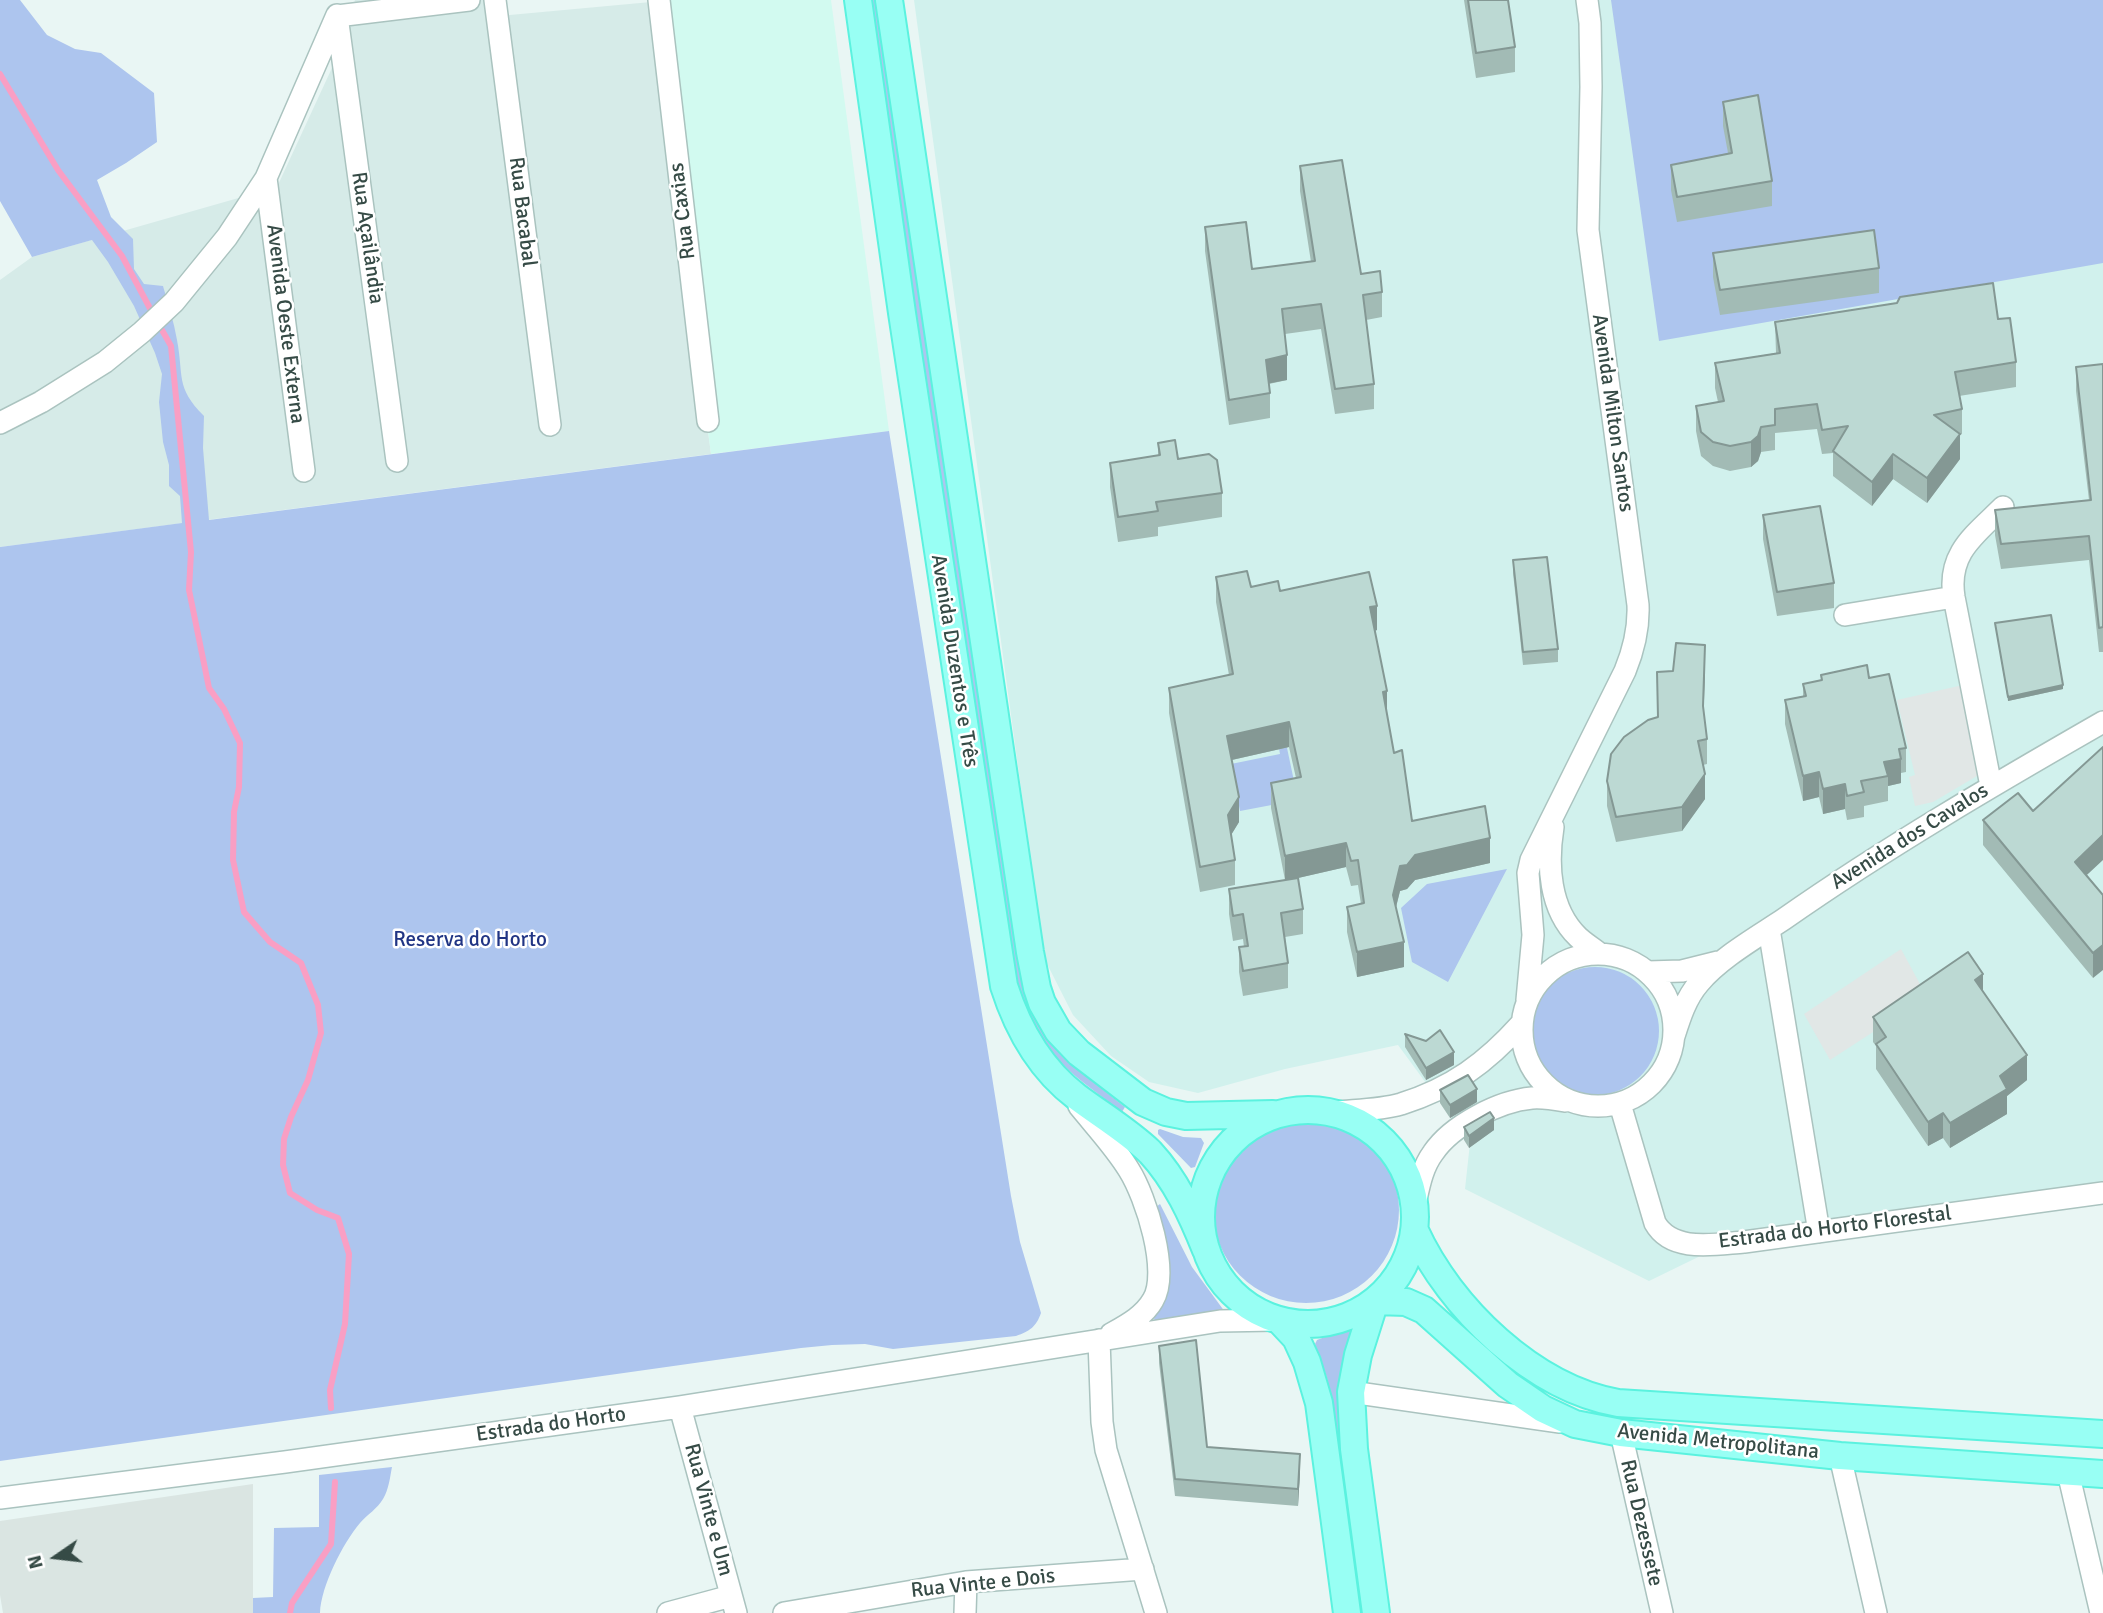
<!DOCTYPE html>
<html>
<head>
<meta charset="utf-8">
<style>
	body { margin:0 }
	#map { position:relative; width:2103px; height:1613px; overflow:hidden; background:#e9f6f4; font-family:Signika,sans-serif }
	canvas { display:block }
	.north { position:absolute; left:21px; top:1522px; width:70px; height:70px; -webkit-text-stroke:5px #fff; paint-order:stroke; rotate:256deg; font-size:19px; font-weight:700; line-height:28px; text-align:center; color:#364b46 }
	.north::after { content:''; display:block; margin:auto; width:24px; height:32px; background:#364b46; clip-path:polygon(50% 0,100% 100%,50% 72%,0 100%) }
</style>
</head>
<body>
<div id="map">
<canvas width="2103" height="1613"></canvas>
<div class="north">N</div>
</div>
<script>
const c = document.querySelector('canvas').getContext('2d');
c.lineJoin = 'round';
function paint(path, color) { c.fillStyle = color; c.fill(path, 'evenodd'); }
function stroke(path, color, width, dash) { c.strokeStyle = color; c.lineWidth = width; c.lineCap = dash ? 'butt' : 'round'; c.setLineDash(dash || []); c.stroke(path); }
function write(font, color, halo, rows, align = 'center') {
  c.font = font + ' Signika,sans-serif'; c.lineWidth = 5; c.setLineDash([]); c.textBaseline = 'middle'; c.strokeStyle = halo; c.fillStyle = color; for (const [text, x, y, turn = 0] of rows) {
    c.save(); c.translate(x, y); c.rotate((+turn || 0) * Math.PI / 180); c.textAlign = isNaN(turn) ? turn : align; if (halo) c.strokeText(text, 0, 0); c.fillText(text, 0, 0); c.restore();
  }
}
paint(new Path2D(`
	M355,0H485L488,17L651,2L711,454L0,547V280L32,257L277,187L331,70Z`), '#d6ebe8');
paint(new Path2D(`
	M663,0H831L889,431L711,454L651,2Z`), '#d2faf0');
paint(new Path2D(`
	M253,1484V1613H3L0,1595V1521Z`), '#dae5e2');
paint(new Path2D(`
	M914,0H2103V1192L1727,1243L1649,1281L1465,1189L1470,1143L1398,1045L1285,1069L1198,1093L1149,1082L1111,1056L1073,1015L1044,958Z`), '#d1f1ed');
paint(new Path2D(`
	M0,0H20L47,35L75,49L101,53L154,93L157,142L126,163L97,180L111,217L133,239L134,269L144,284L163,286C168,304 174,322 177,340C184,376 175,387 204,416L203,448L209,520L889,431L1011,1196L1020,1242L1041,1313C1036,1327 1030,1331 1016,1336L893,1349L865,1344L832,1345L801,1348L0,1461V547L182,523L180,496L169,486V465L163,442L159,402L162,374L155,353L134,306L108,262L92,240L32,257L0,201Z
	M869,0H877L1022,983C1044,1048 1074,1066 1125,1107L1122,1112C1098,1093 1068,1074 1049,1049C1031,1026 1021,998 1013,970Z
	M1611,0H2103V263L1659,341Z
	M1279,710L1298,800L1240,811L1231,764L1280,754L1274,720Z
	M1507,869L1448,982L1412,962L1401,908L1427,884Z
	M1531 1031a64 64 0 1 1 128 0a64 64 0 1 1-128 0Z
	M1213 1210a93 93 0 1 1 186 0a93 93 0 1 1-186 0Z
	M1160,1129L1183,1137L1201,1138L1204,1143L1195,1167L1191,1168L1158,1134V1130Z
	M1160,1204L1192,1267L1225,1312L1155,1322L1154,1318C1180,1285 1163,1244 1156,1207Z
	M1358,1324L1342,1445L1337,1443L1327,1378L1315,1344L1317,1340Z
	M392,1467C390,1477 389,1489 383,1499C377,1509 368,1514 360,1523C343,1543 321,1586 320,1613H253V1598L273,1597L274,1528L319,1527V1475Z`), '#adc5ee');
paint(new Path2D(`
	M1963,685L1982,773L1933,802L1915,806L1909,777L1915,775L1897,700Z
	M1901,949L1927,997L1830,1060L1804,1014Z`), '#e1e7e6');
stroke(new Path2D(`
	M0,74L58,170L122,256L153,314
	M158,323L171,346L191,552L189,590L209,688L224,709L240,743L239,787L234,812L233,860L244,912L270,942L301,963L318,1005L321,1033L308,1080L291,1117L284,1139L283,1165L290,1193L317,1210L338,1218L349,1254L345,1324L330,1390L331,1408
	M290,1613L292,1603L331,1544L335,1482`), '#f99fc4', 6);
const minor = new Path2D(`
	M495,0L550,425
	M659,0L708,421
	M266,178L304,471
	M0,423L41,402L105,362L142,332L174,302L227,237L266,178L337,15
	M397,461L337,16L469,0
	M1845,615L1954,597
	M1991,786L1954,597C1947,553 1975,535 2003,507
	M1553,827C1547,864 1549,909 1578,937C1584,943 1593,948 1600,954
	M1769,929L1819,1232
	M1522 1030a76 76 0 1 1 152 0a76 76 0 1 1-152 0Z
	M1647,972L1682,971L1718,962
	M1527,1000L1533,935L1528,873L1531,860L1625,671C1634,649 1639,629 1638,605L1588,230L1591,87L1590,23L1587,0
	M1674,1036C1680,1017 1686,998 1699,983C1720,958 1757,937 1784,919C1887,847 1995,784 2103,722
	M1620,1104L1655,1223C1672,1253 1715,1244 1744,1242L2103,1193
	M1079,1106C1096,1127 1115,1147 1129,1170C1146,1197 1170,1272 1153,1300C1144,1316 1127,1325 1111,1334
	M1336,1112C1357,1110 1380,1110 1401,1104C1452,1088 1486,1063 1521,1024
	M1415,1204C1419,1186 1422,1168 1433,1153C1452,1125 1499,1101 1532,1098C1543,1097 1554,1099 1565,1101
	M1099,1340L1102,1422L1106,1450L1156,1613
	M1351,1392L1560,1422
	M680,1407L736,1613
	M1621,1433L1662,1613
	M1840,1456L1876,1613
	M2068,1472L2101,1613
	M0,1498L285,1462L680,1407L1220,1321L1275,1320
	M668,1613L731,1596
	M784,1613L966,1582L1143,1569
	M965,1613L966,1582`);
const major = new Path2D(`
	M858,0L902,313L1004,986C1018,1030 1040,1069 1077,1097C1101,1115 1128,1131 1150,1152C1176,1180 1192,1215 1206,1250
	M889,0L1030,952L1037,988L1042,1003L1058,1031L1079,1053L1143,1102L1166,1112L1186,1116L1273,1114
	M1201 1217a107 107 0 1 1 214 0a107 107 0 1 1-214 0Z
	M1415,1231C1450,1308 1533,1388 1618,1403L2103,1434
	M1375,1301L1406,1302L1424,1310L1508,1385L1543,1409L1575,1424L1621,1433L1840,1456L2103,1474
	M1375,1301L1358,1355L1351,1392L1354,1449L1376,1613
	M1281,1322L1296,1338L1307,1362L1319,1403L1347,1613`);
stroke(minor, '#aac3bf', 24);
stroke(major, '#5bf2df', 30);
stroke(minor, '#fff', 21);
stroke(major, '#98fff4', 26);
paint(new Path2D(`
	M1464,0H1508L1515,47V72L1476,78Z
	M1723,102L1772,181V206L1677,222L1671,190V165L1728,153L1723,126Z
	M1300,166L1361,274L1382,292V317L1366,320L1374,384V409L1335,414L1321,329L1285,334L1287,380L1269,384L1270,393V418L1229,425L1205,251V227L1252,269L1311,262L1300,191Z
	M1713,253L1879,268V293L1720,315L1713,277Z
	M1998,319L2016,362V387L1959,396L1962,409V434L1960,435V459L1927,503L1893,479L1872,506L1833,476V453L1822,454L1817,429L1775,433V450L1761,452L1758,461L1751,467L1730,471L1713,466L1701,456L1696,431V406L1718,402L1715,388V363L1776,353L1775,322Z
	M2103,364V652H2099L2089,560L2001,569L1995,535V510L2089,500L2076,391V367Z
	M1158,443L1222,493V517L1158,527V536L1118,542L1110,487V463L1158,455Z
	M1763,515L1834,583V608L1777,616L1763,539Z
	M1513,560L1558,649V662L1523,665L1513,573Z
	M1216,577L1251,587L1280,591L1377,630L1375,631L1387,715L1394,753L1412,821L1490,863L1415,880L1407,889L1400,891L1396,907L1404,967L1357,977L1347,932V907L1361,904L1358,885L1351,886L1346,867L1289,880L1303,909V934L1285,937L1288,963V988L1243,996L1239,972V947H1244L1243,939L1233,941L1229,914V889L1285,880L1271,808V783L1296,778L1289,747L1232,760L1239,822L1231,835L1235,860V885L1200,892L1169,713V688L1229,675L1216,602Z
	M1995,623L2063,689L2008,701Z
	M1705,670L1703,712L1707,739V764L1703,765L1705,799L1682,831L1616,842L1607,806V781L1658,717Z
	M1821,675L1869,678L1906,748V772L1901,773V783L1888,786V801L1864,806V817L1847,820L1845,809L1823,814L1819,797L1803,801L1785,724V700L1803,696V684L1821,680Z
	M1983,820L2087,875L2103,895L2093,978L1983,845Z
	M1983,992L2027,1080L2007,1096V1114L1950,1148L1943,1138L1928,1146L1876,1069V1046L1873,1042V1017Z
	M1405,1034L1454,1065L1426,1080L1405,1047Z
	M1440,1090L1477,1102L1450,1118L1440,1103Z
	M1464,1127L1494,1130L1469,1148L1464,1140Z
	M1159,1346L1207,1447L1300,1471L1298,1506L1175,1496L1159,1363Z`), '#a2bbb5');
paint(new Path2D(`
	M1287,355V380L1266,384V360Z
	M1761,427V452L1758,461L1751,467V442Z
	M1960,434V459L1927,503V478Z
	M1893,454V479L1872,506V482Z
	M1377,606V630L1370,632V607Z
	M1705,645V670L1703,731V706Z
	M2063,685V689L2008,701V697Z
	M1387,691V715L1383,692Z
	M1289,722V747L1227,761V736Z
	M1901,759V783L1888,786V776L1884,762Z
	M1819,772V797L1803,801V776Z
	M1705,774V799L1682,831V807Z
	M1845,784V809L1823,814V789Z
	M1239,797V822L1228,840V815Z
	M2103,835V860L2075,886V862Z
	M1490,838V863L1415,880L1407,889L1400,891L1393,919V895L1400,866L1415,855Z
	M1346,843V867L1285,881V856Z
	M1404,942V967L1357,977V952Z
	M2103,945V970L2093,978V953Z
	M1983,974V998L1975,980Z
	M1454,1052V1065L1426,1080V1068Z
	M2027,1055V1080L2007,1096V1114L1950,1148V1123L2000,1076Z
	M1477,1089V1102L1450,1118V1105Z
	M1943,1113V1138L1928,1146V1122Z
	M1494,1118V1130L1469,1148V1136Z
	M1300,1454V1471L1298,1506V1489Z`), '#849894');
const building = new Path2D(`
	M1468,0H1508L1515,47L1476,53Z
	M1758,95L1772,181L1677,197L1671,165L1732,153L1723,102Z
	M1342,160L1361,274L1380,271L1382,292L1363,295L1374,384L1335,389L1321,304L1282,309L1287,355L1266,360L1270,393L1229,400L1205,227L1246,222L1252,269L1315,261L1300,166Z
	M1874,230L1879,268L1720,290L1713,253Z
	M1993,283L1998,319L2010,318L2016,362L1955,372L1962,409L1934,415L1960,434L1927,478L1893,454L1872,482L1833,451L1848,426L1822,430L1817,404L1775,409V425L1761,427L1758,436L1751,442L1730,446L1713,442L1701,432L1696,406L1724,401L1715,363L1780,353L1775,322L1897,303L1900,297Z
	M2103,364V627L2099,628L2089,536L2001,544L1995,510L2091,500L2076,367Z
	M1175,440L1178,459L1209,454L1217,460L1222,493L1156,502L1158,511L1118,517L1110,463L1160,455L1158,443Z
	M1820,506L1834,583L1777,592L1763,515Z
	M1547,557L1558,649L1523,652L1513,560Z
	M1247,571L1251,587L1278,581L1280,591L1369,572L1377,606L1370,607L1387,691L1383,692L1394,753L1402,750L1412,821L1485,806L1490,838L1415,855L1407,865L1400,866L1393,895L1404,942L1357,952L1347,907L1364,903L1358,860L1351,861L1346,843L1285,856L1271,783L1301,777L1289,722L1227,736L1239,797L1228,815L1235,860L1200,867L1169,688L1233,674L1216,577Z
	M2051,615L2063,685L2008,697L1995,623Z
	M1676,643L1705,645L1703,706L1707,739L1698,741L1705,774L1682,807L1616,817L1607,781L1611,754L1624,737L1648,720L1658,717L1657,672L1673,671Z
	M1867,665L1869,678L1889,674L1906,748L1899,749L1901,759L1884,762L1888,776L1861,781L1864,792L1847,796L1845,784L1823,789L1819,772L1803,776L1785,700L1806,696L1803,684L1822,680L1821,675Z
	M2103,747V835L2075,862L2103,895V945L2093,953L1983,820L2018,793L2033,811Z
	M1298,878L1303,909L1281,913L1288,963L1243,971L1239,947L1248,946L1243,914L1233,916L1229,889Z
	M1968,952L1983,974L1975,980L2027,1055L2000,1076L2007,1089L1950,1123L1943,1113L1928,1122L1876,1044L1886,1037L1873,1017Z
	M1440,1030L1454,1052L1426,1068L1405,1034L1426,1041Z
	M1468,1075L1477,1089L1450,1105L1440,1090Z
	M1490,1112L1494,1118L1469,1136L1464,1127Z
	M1196,1340L1207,1447L1300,1454L1298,1489L1175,1479L1159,1346Z`);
paint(building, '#bcd9d3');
stroke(building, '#849894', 2);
write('21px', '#364b46', '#fff', [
	["Rua Caxias",683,211,-97],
	["Rua Bacabal",522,212,83],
	["Rua Açailândia",367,238,82],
	["Avenida Oeste Externa",285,324,83],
	["Avenida Milton Santos",1612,413,82],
	["Avenida Duzentos e Três",954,661,81],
	["Avenida dos Cavalos",1910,837,-32],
	["Estrada do Horto Florestal",1835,1228,-7],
	["Estrada do Horto",551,1425,-8],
	["Avenida Metropolitana",1718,1442,6],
	["Rua Vinte e Um",708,1510,75],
	["Rua Dezessete",1641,1523,77],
	["Rua Vinte e Dois",983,1584,-6]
]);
write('21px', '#213584', '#fff', [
	["Reserva do Horto",470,940]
]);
</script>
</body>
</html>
